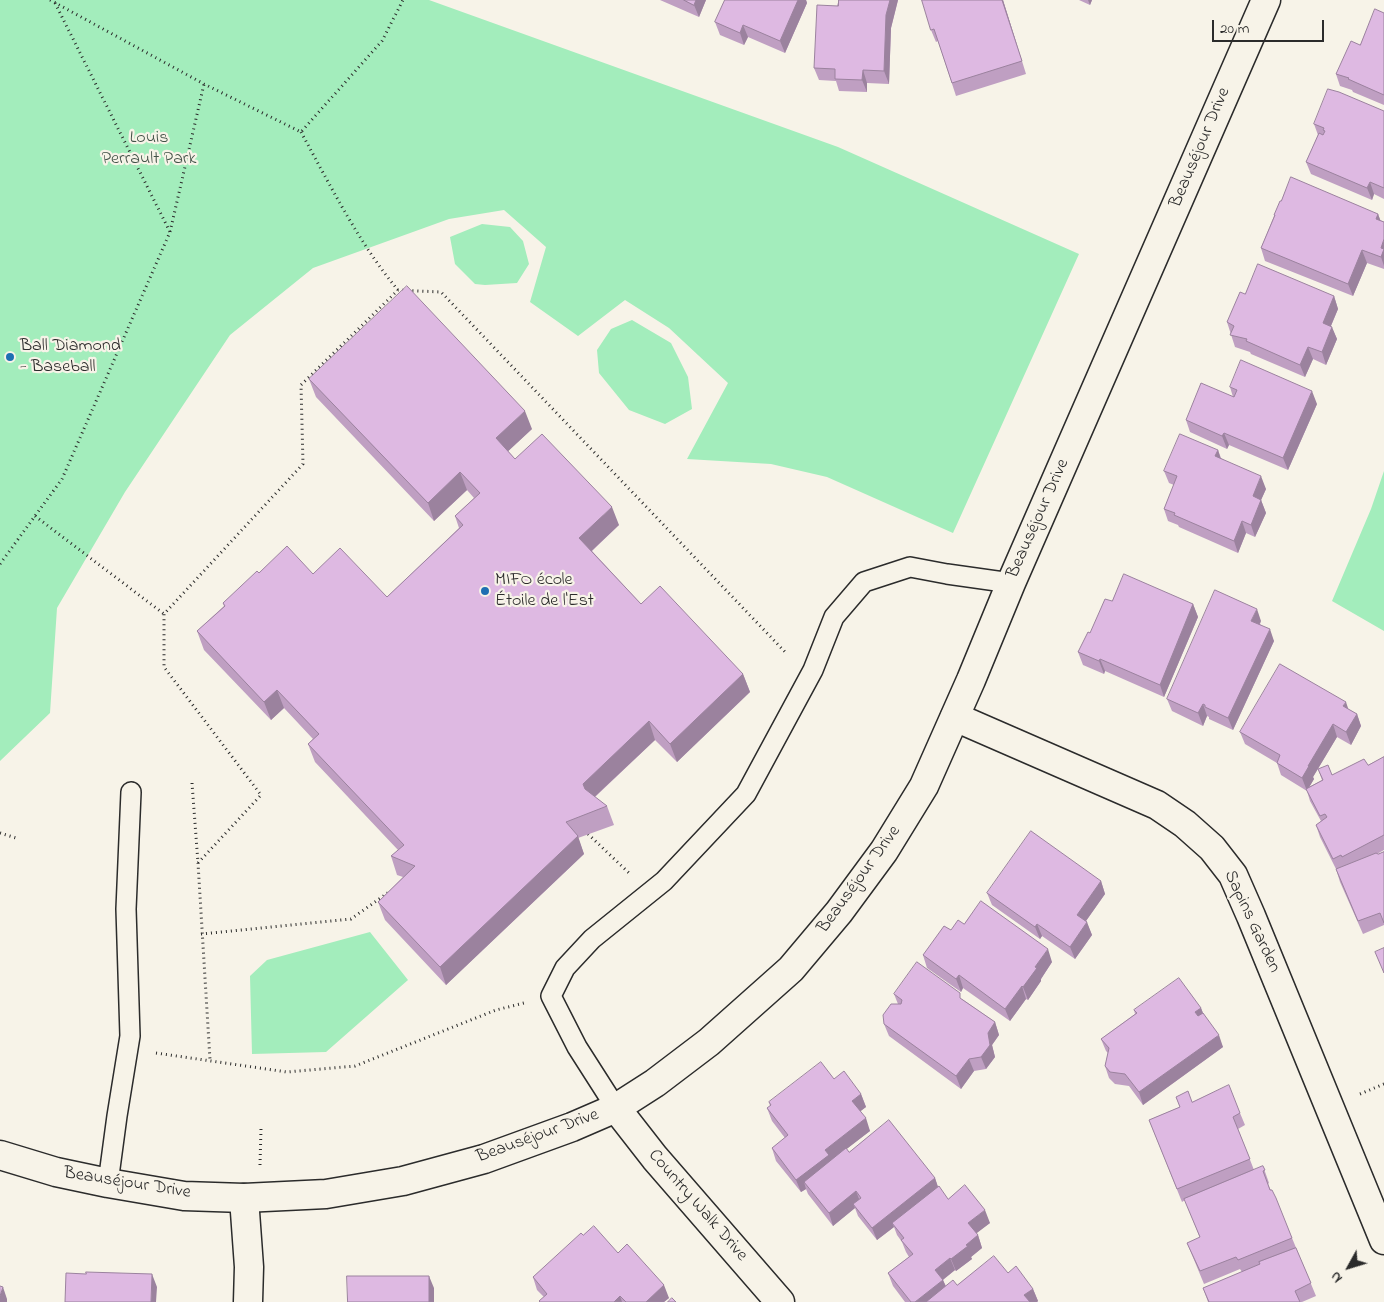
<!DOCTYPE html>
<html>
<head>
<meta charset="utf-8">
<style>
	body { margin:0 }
	#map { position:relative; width:1384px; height:1302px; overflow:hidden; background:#f7f3e8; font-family:"Indie Flower",sans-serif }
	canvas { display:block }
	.north { position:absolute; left:1324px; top:1242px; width:50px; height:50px; -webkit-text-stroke:4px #f7f3e8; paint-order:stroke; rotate:231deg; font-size:14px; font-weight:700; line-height:20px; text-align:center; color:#2b2b2b }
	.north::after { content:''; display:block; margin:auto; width:18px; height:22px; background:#2b2b2b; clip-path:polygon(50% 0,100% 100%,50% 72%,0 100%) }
	.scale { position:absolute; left:1212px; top:20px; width:112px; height:22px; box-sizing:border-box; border:2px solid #2b2b2b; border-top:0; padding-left:6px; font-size:15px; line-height:18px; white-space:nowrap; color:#2b2b2b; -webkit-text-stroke:4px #f7f3e8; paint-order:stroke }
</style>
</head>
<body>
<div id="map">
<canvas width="1384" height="1302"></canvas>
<div class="north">N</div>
<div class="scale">20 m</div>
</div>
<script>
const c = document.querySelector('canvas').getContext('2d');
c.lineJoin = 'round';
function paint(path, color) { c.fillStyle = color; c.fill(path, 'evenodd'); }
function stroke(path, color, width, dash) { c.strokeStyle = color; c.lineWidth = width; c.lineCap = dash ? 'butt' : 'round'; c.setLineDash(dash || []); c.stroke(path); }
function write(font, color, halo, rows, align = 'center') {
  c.font = font + ' "Indie Flower",sans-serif'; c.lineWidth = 4.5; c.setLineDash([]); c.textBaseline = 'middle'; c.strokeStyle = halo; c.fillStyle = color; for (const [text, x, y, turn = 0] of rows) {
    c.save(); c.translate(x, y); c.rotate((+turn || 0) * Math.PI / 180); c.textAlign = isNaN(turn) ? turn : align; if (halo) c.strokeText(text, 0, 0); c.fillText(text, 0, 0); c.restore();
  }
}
paint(new Path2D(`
	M0,0H429L838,147L1079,254L953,533L827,477L771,464L687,459L728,383L669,328L625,300L578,336L530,302L546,247L504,210L449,219L313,268L230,335L125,492L57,608L50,713L0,761Z
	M482,224L510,227L523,241L529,264L517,283L485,285L475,284L455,264L450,237Z
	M632,320L671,343L688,377L692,409L665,424L629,410L599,373L597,350L611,329Z
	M1384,471V631L1332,601L1371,509Z
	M370,932L408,980L326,1052L252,1054L250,976L267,960Z`), '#a3edbc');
const lane = new Path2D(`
	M616,1108L577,1047L551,996L565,968L592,939L664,881L746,794L813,670L834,617L864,582L910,567L947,574L1011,583
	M108,1183L117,1116L130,1036L126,909L131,792`);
const street = new Path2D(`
	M955,717L1157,805L1185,824L1212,848L1233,875L1251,916L1384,1240
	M616,1108L655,1158L780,1302
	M244,1198L249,1267L248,1302`);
const secondary = new Path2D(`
	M0,1155L56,1172L108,1183L184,1196L244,1198L326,1194L403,1181L484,1159L572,1127L616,1108L655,1083L709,1042L791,969L839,912L884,851L924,786L971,680L1011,583L1266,0`);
stroke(lane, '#2b2b2b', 22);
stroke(street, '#2b2b2b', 31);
stroke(secondary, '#2b2b2b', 31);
stroke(new Path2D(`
	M50,0L204,84L301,132L382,41L403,0
	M55,3L170,232
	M301,132C330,185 360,245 398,290
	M35,516L164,614
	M0,564L62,479L170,232L204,84
	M192,783L198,863L210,1060
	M0,833L16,838
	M588,834L629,873
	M198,863L261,795L164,667V614L303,464L301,385L398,290L441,292L787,654
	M201,934L351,919L389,892
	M156,1053L287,1072L355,1066L496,1010L524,1003
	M1360,1094L1384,1084
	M260,1165L261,1128`), '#2b2b2b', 3, [1, 4]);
stroke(lane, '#f7f3e8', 19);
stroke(street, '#f7f3e8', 28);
stroke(secondary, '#f7f3e8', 28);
paint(new Path2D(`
	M660,0H706L699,17Z
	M725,0H806L807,3L785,53L748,37L744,45L720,35L715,22Z
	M839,0H898L891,28L889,84L867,83V92L839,91L836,81L819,80L814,68Z
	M922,0H1003L1026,74L956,96L938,41L936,42L931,30Z
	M1079,0H1092L1090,5Z
	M1384,13V105L1353,92L1352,90L1340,86L1336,74L1360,45Z
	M1384,111V199L1374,194L1372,200L1311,174L1306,162L1318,135L1314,124Z
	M1378,214L1380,220L1384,222V269L1367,263L1353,296L1265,261L1261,248L1274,216V215Z
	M1245,294L1334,296L1338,309L1331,326L1337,339L1326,365L1313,359L1305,377L1251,354L1250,352L1235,347L1227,322Z
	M309,379L532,429L508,451L515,459L619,525L592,551L641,604L743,674L750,692L677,762L655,740L595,797L607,806L614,825L578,838L584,854L446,985L385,920L378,902L403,877L397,875L391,856L398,850L315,762L308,744L313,739L284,708L271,720L204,650L197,631L224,606L223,603L259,573L313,574L387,597L459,528L455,516L474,498L467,490L434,521L316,397Z
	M1230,387L1317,404L1288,470L1229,445L1227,449L1190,432L1186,420L1233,397Z
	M1218,450L1221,458L1266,489L1261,500L1266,513L1255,537L1246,533L1238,553L1179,527L1178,525L1168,521L1164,509L1174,485L1169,483L1164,471Z
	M1112,601L1193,604L1198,617L1164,697L1105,671L1104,674L1083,665L1078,652Z
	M1261,621L1260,624L1274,641L1233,730L1209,719V717L1207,716L1203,726L1172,711L1167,699Z
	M1348,709L1357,714L1361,726L1351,745L1337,737L1313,777L1314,779L1309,787L1322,780L1318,769L1332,775L1368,765L1384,757V850L1377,854L1384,852V925L1363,934L1340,882L1336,869L1320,837L1316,825L1321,821L1310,801L1307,791L1281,775L1277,763L1245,744L1240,732Z
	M1101,881L1105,894L1086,921L1092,935L1075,959L1042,936L1040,939L992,905L987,893Z
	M964,924L1052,962L1041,979V981L1028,1000L1026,999L1010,1021L963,988L961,992L927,968L923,955L951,930Z
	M894,994L962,999L995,1022L999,1035L992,1045L995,1057L986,1069L974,1071L961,1089L889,1036L884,1024L898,1004Z
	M1201,1008L1203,1013L1223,1047L1143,1105L1129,1086L1115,1084L1109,1078L1105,1066L1108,1053L1106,1051L1101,1039L1135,1014L1134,1010Z
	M834,1079L861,1094L866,1107L860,1111L870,1131L846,1149L849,1152L935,1178L938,1187L948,1199L990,1223L976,1233L978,1235L982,1248L971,1257L972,1259L956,1271L955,1270L943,1280L946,1286L957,1285L1008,1273L1033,1289L1038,1301L1037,1302H905L893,1286L888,1273L909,1257L906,1252L902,1242L897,1235L894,1227L877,1240L858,1216L855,1208L833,1226L808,1194L806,1189L801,1192L776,1161L772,1148L785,1138L772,1121L767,1108L770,1106L769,1102Z
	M1176,1097L1192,1102L1240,1113L1245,1125L1238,1129L1254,1170L1263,1166L1269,1183L1268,1184L1292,1238L1316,1296L1302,1302H1208L1203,1288L1242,1272L1240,1269L1204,1284L1192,1255L1187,1243L1200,1238L1185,1200L1182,1202L1149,1120L1180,1107Z
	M583,1235L618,1253L669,1298L664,1302H539L544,1297L537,1290L533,1277Z`), '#bf9fc2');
paint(new Path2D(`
	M696,0H706L699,17L694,5Z
	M798,0H806L807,3L785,53L780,41Z
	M890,0H898L891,28L889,84L884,71L886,15Z
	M1002,0H1003L1026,74L1022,61Z
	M1088,0H1092L1090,5Z
	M743,25L748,37L744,45L740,33Z
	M863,70L867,83V92L862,80Z
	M1370,182L1374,194L1372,200L1367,188Z
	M1378,214L1383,227L1376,219Z
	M1384,239V266L1381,257V248Z
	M1362,250L1367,263L1353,296L1348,284Z
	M1334,296L1338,309L1327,335L1323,323Z
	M1332,327L1337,339L1326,365L1322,352Z
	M1308,347L1313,359L1305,377L1300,365Z
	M1312,391L1317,404L1288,470L1283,458Z
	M525,411L532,429L503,456L496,438Z
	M1224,433L1229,445L1227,449L1222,436Z
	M1218,450L1222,463L1215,456Z
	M460,472L467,490L434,521L428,503Z
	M1261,476L1266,489L1257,509L1253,496Z
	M1261,500L1266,513L1255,537L1251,525Z
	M612,507L619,525L586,556L579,538Z
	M1242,521L1246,533L1238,553L1234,541Z
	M1193,604L1198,617L1164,697L1160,685Z
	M1257,609L1261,621L1255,633L1251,621Z
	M1270,629L1274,641L1233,730L1228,718Z
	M1100,659L1105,671L1104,674L1099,661Z
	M743,674L750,692L677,762L670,744Z
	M277,690L284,708L271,720L264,702Z
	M1346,702L1350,714L1343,706Z
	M1203,704L1207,716L1203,726L1198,713Z
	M1357,714L1361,726L1351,745L1346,732Z
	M649,721L655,740L589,802L583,784Z
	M1333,724L1337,737L1313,777L1314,779L1307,791L1302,778L1308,766Z
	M578,836L584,854L446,985L440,967Z
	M1101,881L1105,894L1081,928L1077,915Z
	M1087,922L1092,935L1075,959L1070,947Z
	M1037,924L1042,936L1040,939L1035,927Z
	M1048,949L1052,962L1041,979V981L1028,1000L1023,987L1035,967Z
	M959,975L963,988L961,992L956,979Z
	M1022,986L1026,999L1010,1021L1005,1009Z
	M1201,1008L1206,1021L1199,1025L1195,1012Z
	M995,1022L999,1035L992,1045L995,1057L986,1069L981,1057L988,1033Z
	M1219,1035L1223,1047L1143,1105L1139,1092Z
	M969,1059L974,1071L961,1089L956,1076Z
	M861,1094L866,1107L857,1114L852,1101Z
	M866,1118L870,1131L804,1182L806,1189L801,1192L796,1180L825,1150Z
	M935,1178L939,1190L892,1223L894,1227L877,1240L872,1228Z
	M856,1191L861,1204H853L855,1208L833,1226L829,1213Z
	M985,1210L990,1223L973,1236L968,1223Z
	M978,1235L982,1248L971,1257L972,1259L956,1271L951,1259L966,1245Z
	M950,1258L955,1270L940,1282L935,1270Z
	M152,1274L157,1287L156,1302H151Z
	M429,1276L434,1288V1302H429Z
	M943,1280L948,1292L935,1302H915Z
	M664,1285L669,1298L664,1302H646Z
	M3,1287L7,1299V1302H0V1296Z
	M1033,1289L1038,1301L1037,1302H1027L1024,1295Z
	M620,1296L622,1302H614Z`), '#9b829e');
const building = new Path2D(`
	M684,0H696L694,5Z
	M725,0H798L780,41L743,25L740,33L715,22Z
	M839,0H890L886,15L884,71L863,70L862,80L835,79V69L814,68L817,5L838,6Z
	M922,0H1002L1022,61L952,83L934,29L931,30Z
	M1375,9L1384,13V95L1348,79L1349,78L1336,74L1351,41L1360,45Z
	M1328,89L1339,92L1384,111V188L1370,182L1367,188L1306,162L1319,133L1323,135L1325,131L1323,130L1324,128L1314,124Z
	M1291,177L1378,214L1376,219L1384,222V239L1381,248L1384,249L1381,257L1362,250L1348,284L1261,248L1275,215H1274L1280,201H1281Z
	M1258,264L1334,296L1323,323L1332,327L1322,352L1308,347L1300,365L1246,341L1247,339L1230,335L1234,326L1227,322L1240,292L1245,294Z
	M407,286L525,411L496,438L515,459L542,434L612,507L579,538L641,604L660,586L743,674L670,744L649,721L583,784L585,789L607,806L566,822L578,836L440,967L378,902L415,866L391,856L404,845L308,744L319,734L277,690L264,702L197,631L225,606L223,603L257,571L259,573L287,546L313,574L340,548L387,597L463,525L455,516L480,493L460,472L428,503L309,379Z
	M1241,360L1312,391L1283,458L1224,433L1222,436L1186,420L1201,383L1234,397L1237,390L1230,387Z
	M1180,434L1218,450L1215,456L1261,476L1253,496L1261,500L1251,525L1242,521L1234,541L1174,515L1175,513L1164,509L1177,476L1164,471Z
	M1124,574L1193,604L1160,685L1100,659L1099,661L1078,652L1088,632L1090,633L1105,599L1112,601Z
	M1215,590L1257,609L1251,621L1270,629L1228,718L1205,707V705L1203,704L1198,713L1167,699Z
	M1280,664L1346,702L1343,706L1357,714L1346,732L1333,724L1308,766H1309L1302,778L1277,763L1280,755L1240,732Z
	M1384,757V835L1342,857L1341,855L1333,859L1316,825L1327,817L1325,814L1320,816L1306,789L1323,780L1318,769L1328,765L1332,775L1364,759L1368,765Z
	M1031,831L1101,881L1077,915L1087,922L1070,947L1037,924L1035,927L987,893Z
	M1384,852V923L1380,913L1358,921L1336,869L1376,853L1378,854Z
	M981,901L1048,949L1035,967L1037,968L1023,987L1022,986L1005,1009L959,975L956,979L923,955L944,926L951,930L958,920L964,924Z
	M1384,948V973L1375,952Z
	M917,962L960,993V998L995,1022L988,1033L990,1045L981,1057L969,1059L956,1076L884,1024L883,1015L891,1004H901L902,1000L894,994Z
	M1179,978L1201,1008L1195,1012L1198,1016L1203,1013L1219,1035L1139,1092L1125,1074L1110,1072L1105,1066L1109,1048L1101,1039L1137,1013L1134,1010Z
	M821,1062L834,1079L844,1071L861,1094L852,1101L866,1118L825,1150L829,1155L796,1180L772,1148L788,1135L767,1108L771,1105L769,1102Z
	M1229,1085L1240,1113L1233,1117L1250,1159L1177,1189L1149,1120L1180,1107L1176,1097L1188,1091L1192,1102Z
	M889,1120L935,1178L872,1228L853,1204L861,1198L856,1191L829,1213L804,1182L846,1148L849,1152Z
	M1263,1166L1265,1170L1263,1171L1270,1190H1272L1276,1198L1292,1238L1238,1260L1236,1257L1200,1271L1187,1243L1200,1237L1184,1199Z
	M965,1185L985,1210L968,1223L978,1235L966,1245L968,1246L951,1259L950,1258L935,1270L943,1280L915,1302H911L888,1273L913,1254L901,1240L904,1238L892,1223L939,1186L948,1199Z
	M594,1226L618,1253L627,1244L664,1285L646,1302H626L620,1296L614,1302H540L539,1301L547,1294L533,1277L581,1233L583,1235Z
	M1296,1248L1311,1283L1295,1291L1300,1302H1209L1203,1288L1260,1264L1259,1262Z
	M994,1256L1008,1273L1016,1266L1033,1289L1024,1295L1030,1302H926L953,1280L957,1285Z
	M86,1272L152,1274L151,1302H65L66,1273L86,1274Z
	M347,1276H429V1302H348Z
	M0,1286L3,1287L0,1296Z
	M672,1298L676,1302H668Z`);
paint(building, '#deb9e2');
stroke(building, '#9b829e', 1);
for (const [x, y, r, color] of [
	[10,357,5,"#1f6fb2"],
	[485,591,5,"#1f6fb2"]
]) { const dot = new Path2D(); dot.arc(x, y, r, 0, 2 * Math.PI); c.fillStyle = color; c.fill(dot); stroke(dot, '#f7f3e8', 2); }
write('18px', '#435248', '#f7f3e8', [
	["Louis",149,139],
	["Perrault Park",149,160]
]);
write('18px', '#2b2b2b', '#f7f3e8', [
	["Beauséjour Drive",1201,148,-67],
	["Beauséjour Drive",1039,519,-66],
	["Beauséjour Drive",860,880,-54],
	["Sapins Garden",1251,922,65],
	["Beauséjour Drive",538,1137,-20],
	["Beauséjour Drive",127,1184,9],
	["Country Walk Drive",697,1206,49]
]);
write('18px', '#2b2b2b', '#f7f3e8', [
	["Ball Diamond",20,347],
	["- Baseball",20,368],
	["MIFO école",495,581],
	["Étoile de l'Est",495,602]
], 'left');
</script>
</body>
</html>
